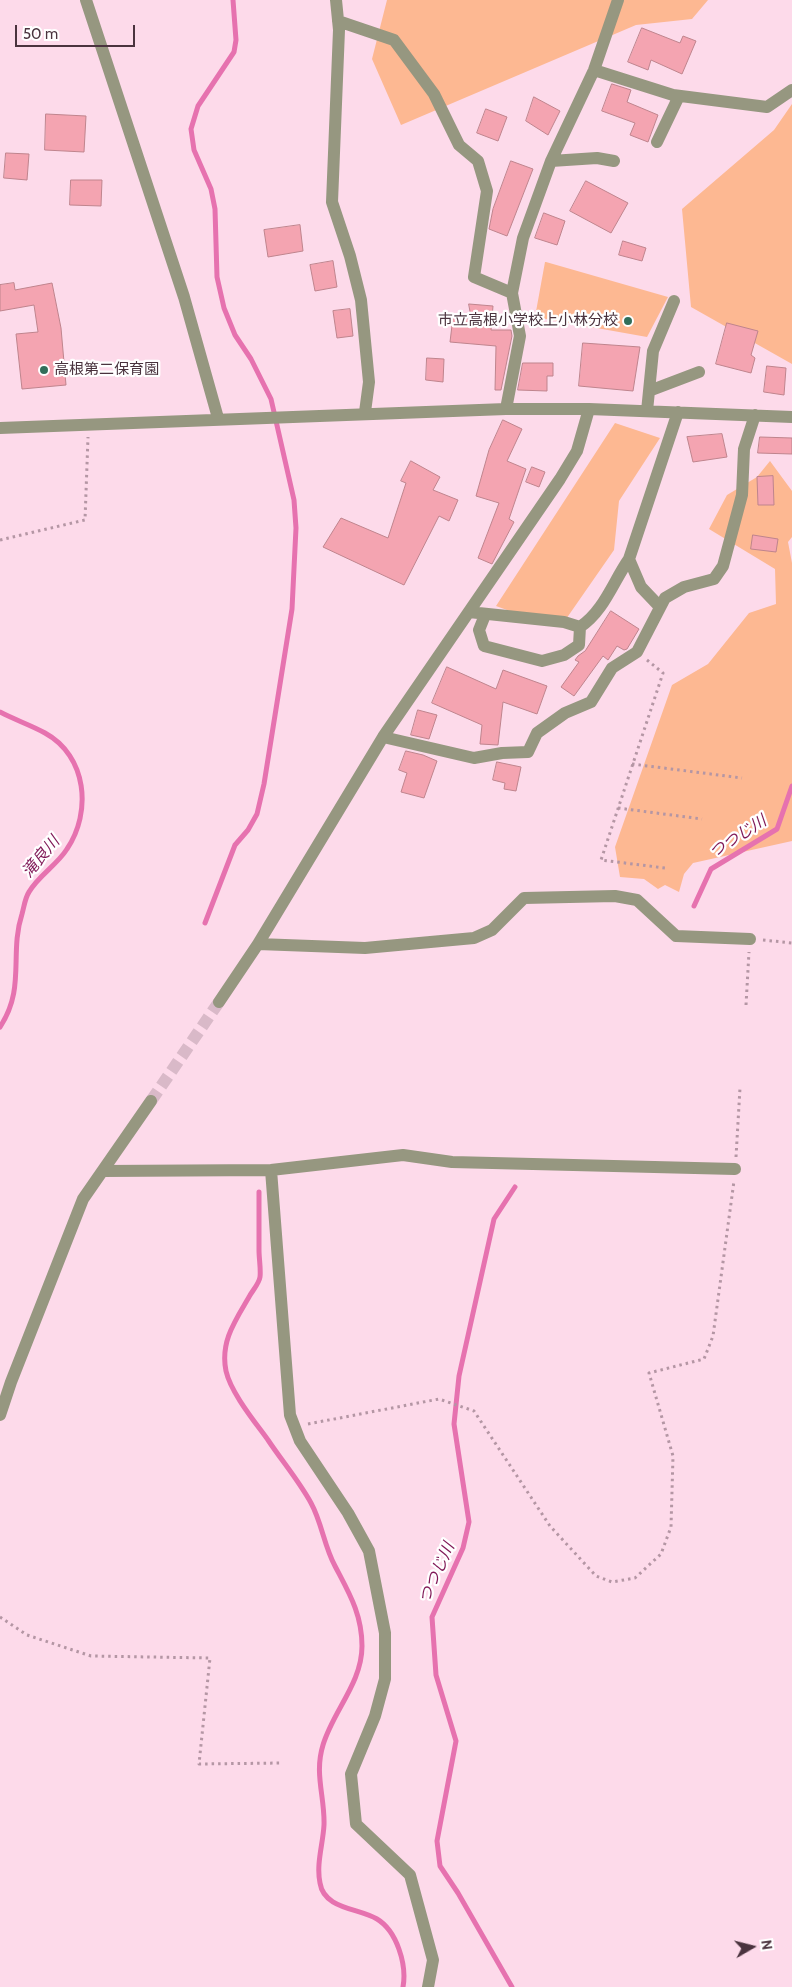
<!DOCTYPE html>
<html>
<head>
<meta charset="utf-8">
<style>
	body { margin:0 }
	#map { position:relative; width:792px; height:1987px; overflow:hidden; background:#fddaea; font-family:Cabin,sans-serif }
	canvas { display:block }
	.north { position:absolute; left:727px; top:1922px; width:50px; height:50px; -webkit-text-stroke:4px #fff; paint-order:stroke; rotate:82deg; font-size:14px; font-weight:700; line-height:20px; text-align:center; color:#4a333e }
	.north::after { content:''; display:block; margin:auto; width:18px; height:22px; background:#4a333e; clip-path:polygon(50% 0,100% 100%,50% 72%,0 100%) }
	.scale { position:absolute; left:15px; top:25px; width:120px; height:22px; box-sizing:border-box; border:2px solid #4a333e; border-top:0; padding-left:6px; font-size:15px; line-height:18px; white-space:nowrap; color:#4a333e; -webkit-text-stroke:4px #fff; paint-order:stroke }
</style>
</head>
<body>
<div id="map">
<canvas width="792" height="1987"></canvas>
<div class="north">N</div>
<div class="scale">50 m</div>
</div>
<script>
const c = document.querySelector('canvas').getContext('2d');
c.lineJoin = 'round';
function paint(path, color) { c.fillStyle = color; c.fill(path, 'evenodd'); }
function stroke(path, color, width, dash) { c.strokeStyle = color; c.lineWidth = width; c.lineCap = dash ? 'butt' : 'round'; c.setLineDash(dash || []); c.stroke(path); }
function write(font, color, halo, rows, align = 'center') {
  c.font = font + ' Cabin,"Noto Sans JP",sans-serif'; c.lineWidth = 4.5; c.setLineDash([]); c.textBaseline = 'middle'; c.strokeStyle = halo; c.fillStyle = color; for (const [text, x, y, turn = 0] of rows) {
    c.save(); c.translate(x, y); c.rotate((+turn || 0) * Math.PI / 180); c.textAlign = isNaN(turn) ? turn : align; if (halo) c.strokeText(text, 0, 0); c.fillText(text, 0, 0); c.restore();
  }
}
paint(new Path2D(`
	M387,0H708L692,19L636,25L401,125L372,59Z
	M792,104V364L691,307L682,209L774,130Z
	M545,262H546L668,297L647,337L535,317Z
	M615,423L660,438L619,501L614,550L564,622L543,623L496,606Z
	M770,461L792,491V537L788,542L792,563V841L693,863L684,874L679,892L665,885L658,889L644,879L620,877L615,847L672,685L708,664L749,613L776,604L775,569L709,529L727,495L757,477Z`), '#fdb892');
stroke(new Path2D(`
	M0,712C15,720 31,725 45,733C87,756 92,812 67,849C57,865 38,876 29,892C25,898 24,907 22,914C9,954 26,988 0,1027
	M694,906L711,869L777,829L792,786
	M205,923L235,845L248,830L257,814L264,784L292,609L296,528L294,500L271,399L251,359L235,335L224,308L217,277L215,209L211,189L194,150L191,129L198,106L234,52L236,40L233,0
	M259,1192C259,1211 259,1231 259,1250C259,1259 261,1269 260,1277C259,1284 252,1291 249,1297C235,1321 220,1342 226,1371C231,1393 255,1422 268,1440C282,1461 299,1481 311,1503C322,1523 324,1546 335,1566C349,1593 362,1614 362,1646C362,1683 333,1711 323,1745C314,1774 325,1797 324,1825C323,1844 316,1864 320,1883C324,1909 358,1908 377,1919C397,1931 407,1965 403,1987
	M512,1987L458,1893L440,1866L437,1841L456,1741L436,1675L432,1617L463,1548L469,1522L454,1424L459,1376L494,1219L515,1187`), '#e672af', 5);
const building = new Path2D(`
	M642,28L680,43L683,36L696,41L682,74L651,60L648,70L628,62Z
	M612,84L631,90L627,102L658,115L648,142L630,135L635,123L602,111Z
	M534,97L560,111L548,135L526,121Z
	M486,109L507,117L498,141L477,133Z
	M46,114L86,116L84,152L45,150Z
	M6,153L29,154L27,180L4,178Z
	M511,161L533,169L507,236L489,229L493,209Z
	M71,180H102L101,206L70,205Z
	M586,181L628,203L611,233L570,211Z
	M544,213L565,221L557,245L535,238Z
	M300,225L303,251L268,257L264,230Z
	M623,241L646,248L642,261L619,255Z
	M333,261L337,287L315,291L310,265Z
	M14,283L15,290L52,283L61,328L66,385L22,389L16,334L38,332L34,305L0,311V285Z
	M469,304L493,306L491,330H511L512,336L501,390H495L496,346L450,342L453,317L471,319Z
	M350,309L353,336L337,338L333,311Z
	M727,323L758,331L751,355L755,358L751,373L716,364Z
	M583,343L640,347L633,391L579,386Z
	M427,358L444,359L443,382L426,380Z
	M523,363H553V376H547V391L518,390Z
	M767,366L786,368L784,395L764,392Z
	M503,420L522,429L507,461L526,469L509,519L514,522L492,564L478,558L499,503L476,496L489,450Z
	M722,434L727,457L693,462L687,437Z
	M760,437L792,438V454L758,453Z
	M411,461L440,477L433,490L458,500L449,521L439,516L404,585L323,547L341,518L388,538L406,483L401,481Z
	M532,467L545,472L539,487L526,482Z
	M773,476L774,505H758L757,477Z
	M753,535L778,539L776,552L751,549Z
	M611,611L639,629L627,649L624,650L617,646L608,660L603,656L574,696L561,687L579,662L575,660L578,656L585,651Z
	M447,667L496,689L503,670L547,686L537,714L503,702L498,745L480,744L482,725L432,703Z
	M418,710L437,715L429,739L411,735Z
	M406,751L423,755L437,761L424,798L401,792L407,773L399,770Z
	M497,762L521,767L516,791L504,789L505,783L493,780Z`);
paint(building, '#f4a4b1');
stroke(building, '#bf848d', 1);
stroke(new Path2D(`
	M151,1101L219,1002`), '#d9b9c8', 12, [12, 6]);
stroke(new Path2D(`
	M0,540L85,520L88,437
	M647,660L663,673L601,860L665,868
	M632,764L742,778
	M618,808L702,819
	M763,940L792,943
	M746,1005L749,952
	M736,1157L740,1088
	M308,1424L439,1399L474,1411L550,1526L596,1576L612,1582L635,1578L661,1554L671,1527L673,1456L649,1373L704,1359L713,1336L734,1181
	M0,1617L27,1635L91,1656L210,1658L199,1764L283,1763`), '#b496a4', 3, [2.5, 4]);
stroke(new Path2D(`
	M86,0L184,297L218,418
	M336,0L339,30L332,202L350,256L361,300L369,382L365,412
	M338,21L394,40L434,94L459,145L478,161L487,191L474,277L512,293
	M594,70L673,95L767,107L792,90
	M657,142L679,96
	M551,161L597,158L614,161
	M649,391L699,372
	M506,409L520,336L512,293L523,238L551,161L594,70L618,0
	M647,411L653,351L674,301
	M0,428L506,409H589L792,417
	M660,607L641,587L629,559L678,412
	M469,612L564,622L580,627C604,611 613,582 629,559
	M485,615L479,630L484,646L542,661L564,655L579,645L580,627
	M383,737L474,758L502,753L528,752L537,733L565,713L591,702L612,668L637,652L665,598L684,587L714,579L723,566L742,495L744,449L755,415
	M258,944L365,948L474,938L492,930L524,898L615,896L637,900L676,936L750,939
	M219,1002L258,944L383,737L560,479L577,451L589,409
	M271,1170L290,1415L300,1441L348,1513L369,1551L385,1633V1679L375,1716L351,1774L356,1824L410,1875L433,1960L428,1987
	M103,1171L271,1170L403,1155L452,1162L735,1169
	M0,1415L11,1382L83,1199L151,1101`), '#969780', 12);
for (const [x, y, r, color] of [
	[628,321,5,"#316e5a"],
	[44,370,5,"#316e5a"]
]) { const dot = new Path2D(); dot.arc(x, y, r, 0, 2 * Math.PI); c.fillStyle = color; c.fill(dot); stroke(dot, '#fff', 2); }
write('15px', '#4a333e', '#fff', [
	["市立高根小学校上小林分校",618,321],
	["高根第二保育園",54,370,"left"]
], 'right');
write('italic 16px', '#7f1756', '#fff', [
	["つつじ川",738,837,-33],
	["滝良川",41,857,-50],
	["つつじ川",437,1573,-66]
]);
</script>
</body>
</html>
